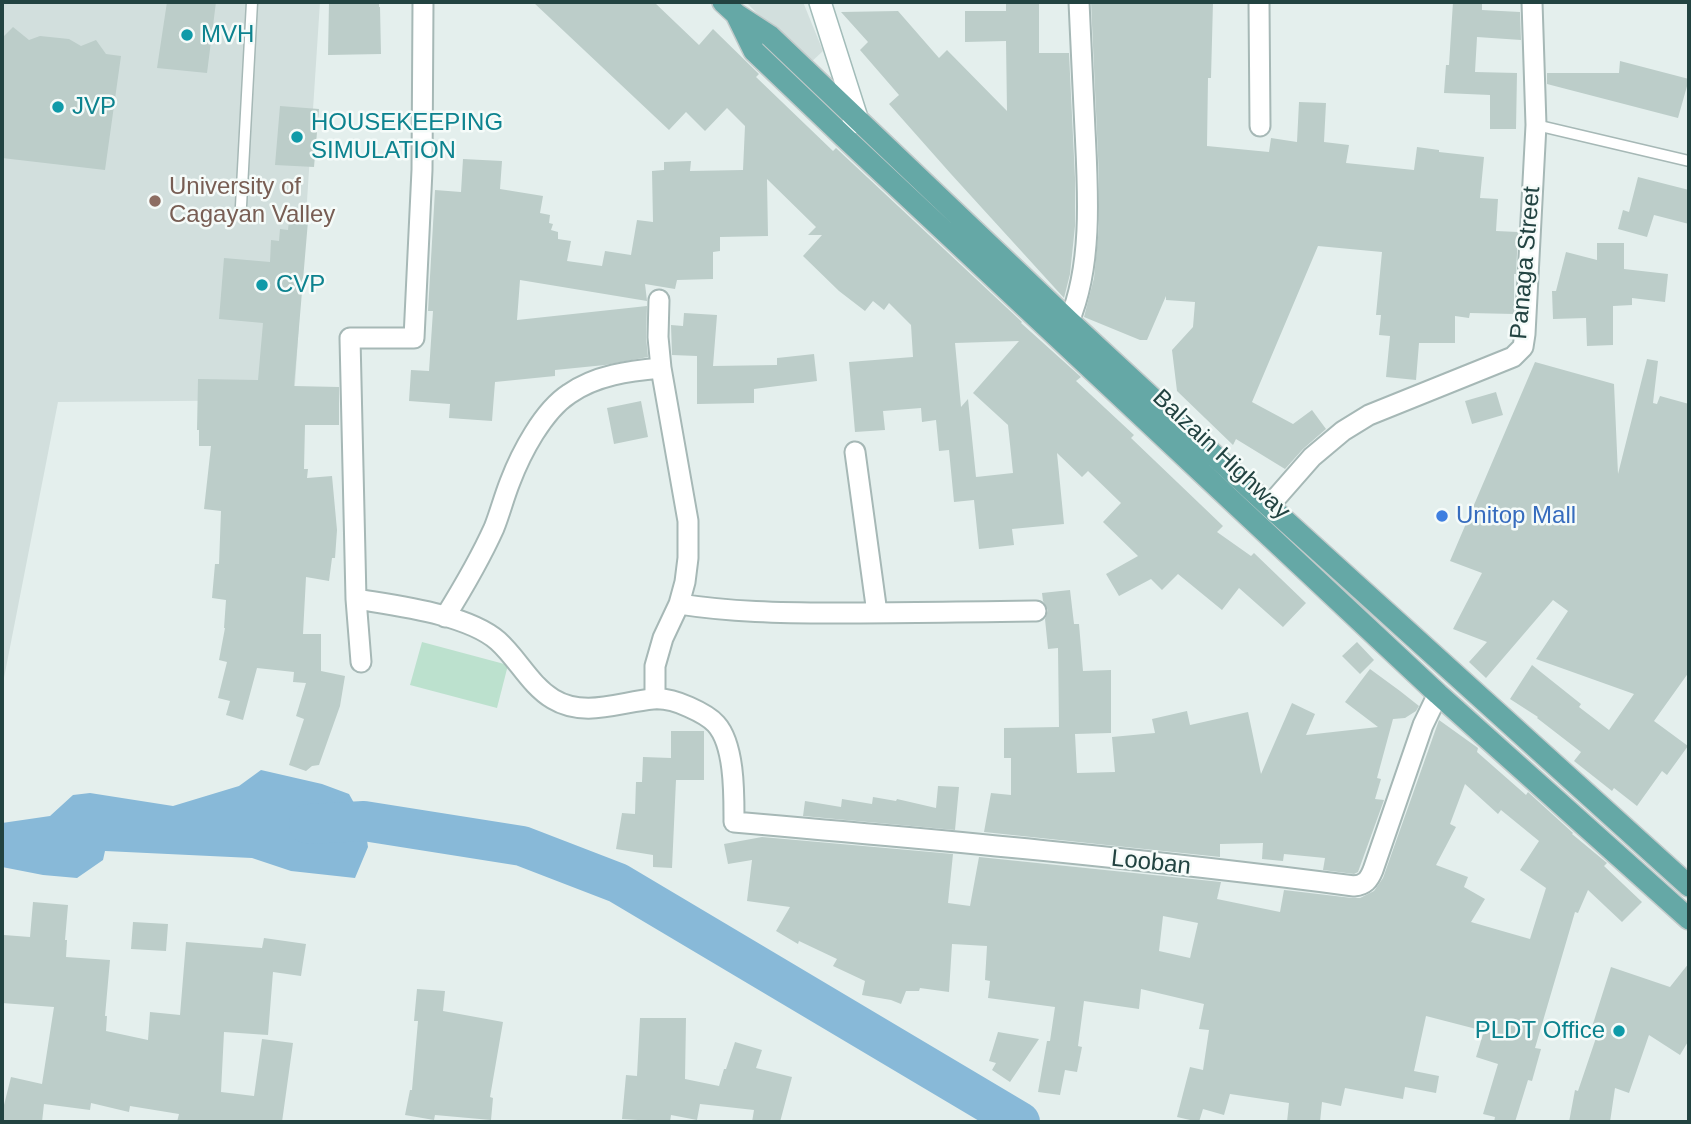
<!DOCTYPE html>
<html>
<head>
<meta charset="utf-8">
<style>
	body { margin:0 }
	#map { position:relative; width:1691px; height:1124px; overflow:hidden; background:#e4efed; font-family:Helvetica,sans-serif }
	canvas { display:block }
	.frame { position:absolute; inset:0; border:4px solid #224341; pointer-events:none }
</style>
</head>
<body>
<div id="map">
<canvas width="1691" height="1124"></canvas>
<div class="frame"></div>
</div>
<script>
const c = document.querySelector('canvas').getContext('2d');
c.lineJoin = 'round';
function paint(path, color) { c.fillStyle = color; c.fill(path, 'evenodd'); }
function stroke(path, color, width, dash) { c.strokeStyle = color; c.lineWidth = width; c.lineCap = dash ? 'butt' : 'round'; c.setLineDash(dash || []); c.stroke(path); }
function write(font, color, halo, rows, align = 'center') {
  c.font = font + ' Helvetica,sans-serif'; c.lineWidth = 5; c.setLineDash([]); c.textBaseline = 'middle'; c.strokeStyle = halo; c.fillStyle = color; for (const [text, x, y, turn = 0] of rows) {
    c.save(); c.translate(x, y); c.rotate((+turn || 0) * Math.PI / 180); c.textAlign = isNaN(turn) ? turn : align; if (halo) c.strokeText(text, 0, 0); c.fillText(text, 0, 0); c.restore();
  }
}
paint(new Path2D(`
	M2,2H320L294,400L58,402L2,688Z
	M746,2H803L823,51L808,65Z`), '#d2dfdd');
paint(new Path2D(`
	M422,642L508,665L497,708L410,685Z`), '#bce1ce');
paint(new Path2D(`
	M261,770L322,784L349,794L364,821L368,847L355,878L291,871L252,858L105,851L103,860L77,878L43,875L2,867V823L50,816L73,795L90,793L173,806L239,786Z`), '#88b9d8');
stroke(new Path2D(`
	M309,824L364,821L522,846L618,883L1020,1122`), '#88b9d8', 40);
paint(new Path2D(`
	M167,2H216L207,73L157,68Z
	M329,2H379V7H380L381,54L328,55Z
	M533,2H654L699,45L713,29L759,74L756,77L833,151L836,148L1022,322L1021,323L1081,377L1076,381L1134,435L1131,438L1223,526L1217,532L1251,556L1254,553L1306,603L1283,627L1239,588L1222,610L1178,574L1162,590L1151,579L1119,596L1106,574L1138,556L1103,522L1121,503L1088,471L1082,477L1057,453L1064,524L1012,529L1014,545L979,549L974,500L954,502L949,450L939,451L936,420L922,422L921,408L883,411L885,430L855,432L849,362L913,357L911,325L889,303L884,310L873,301L865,311L839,291L803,256L822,235H808L816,227L767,179L768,236L720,237V251L713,252V279L677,280L675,289L645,284L647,301L520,280L517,320L647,306L646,337L648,357L605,365L555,370V376L495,382L492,421L449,418L450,404L409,401L411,370L429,371L433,311H428L435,190L461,192L463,159L502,161L500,189L543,196L540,213L550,215L549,223L553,224L551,230L558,232V239L571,241L567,261L602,266L605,251L631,255L637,220L653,222L652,171L664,170V162L691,161L690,171L743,170L745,126L727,108L705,131L686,112L669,130ZM1019,341L973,393L1008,425L1013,473L976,477L968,399L961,407L955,343Z
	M1006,2H1039V53H1069L1075,178V226L1070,274L1064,298L951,174L889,104L899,95L860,50L868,42L841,12L898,11L939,58L947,50L1007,111L1006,41L965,42V11H1006Z
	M1091,2H1213L1211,78H1208L1207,146L1269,152L1271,138L1297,142L1299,102L1326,103L1324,142L1349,145L1346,163L1414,170L1417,147L1439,150V152L1484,157L1480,198L1498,199L1496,231L1518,232L1516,274H1514V314L1470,313L1469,318L1455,316V343H1419L1416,380L1386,377L1390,336L1379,335L1381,315H1376L1382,252L1318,246L1252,402L1293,424L1312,410L1326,429L1303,449L1285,469L1236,439L1233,445L1177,391L1172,350L1193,327L1195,302L1166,300V296L1147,340H1140L1084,317L1094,278L1099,227V177Z
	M1453,2H1482V10L1520,12L1521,40L1477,37L1475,72L1517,73L1516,129H1490V95L1444,93L1446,65H1449Z
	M13,27L29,40L40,36L69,39L81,46L96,40L106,54L121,56L105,170L2,158V38Z
	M1620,61L1689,79L1678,118L1547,84V73H1619Z
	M280,106L319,109L314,167L275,165Z
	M1638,177L1689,190V224L1654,215L1647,237L1618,229L1623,210L1629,212Z
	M289,220L308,221L294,386L339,387V425H305L304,469H308L307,478L332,476L337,530L335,558H332L329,581L306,577L303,634H321V671L345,676L340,706L319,765L312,766L306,771L289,765L304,719L296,716L306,683L293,682L294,672L257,668L243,720L226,715L230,701L218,698L227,662L219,660L225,628H224L226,600L212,598L215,564H219L221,511L204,509L211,446H199V430H197L198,379L258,380L263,323L219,319L224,258L270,262L271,240L279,241L280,229L288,230Z
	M1597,243H1624V269L1668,274L1665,302L1632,298V305L1613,306V345L1587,346L1586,318L1553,319L1552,291H1556L1566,252L1597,260Z
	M684,313L717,315L713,366L777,365V358L814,354L817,381L754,389V403L697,404V356L672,355L671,325L683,326Z
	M1647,359L1658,361L1653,403L1657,404L1660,396L1689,404V672L1654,721L1688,746L1667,775L1662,771L1637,806L1614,788L1612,791L1574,761L1581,752L1537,718L1538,717L1510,699L1532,665L1581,704L1579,707L1609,730L1634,694L1536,659L1568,611L1553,600L1486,678L1469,662L1487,642L1453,629L1482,573L1450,561L1535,362L1614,384L1618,474Z
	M1496,392L1503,415L1472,424L1465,401Z
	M641,401L648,437L614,444L607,408Z
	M1070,590L1074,624H1079L1083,671L1111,670V733L1075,734L1077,773L1115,772L1112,737L1155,733L1152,719L1187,711L1190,725L1248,712L1261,774L1292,703L1315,714L1306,735L1378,727L1345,702L1370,669L1400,691L1419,706L1416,711L1405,718L1393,719L1377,778L1381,779L1375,799L1384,800L1358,872L1354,874L1323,870L1325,858L1284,854L1283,861L1262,859L1263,843L1220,844V857L984,832L991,793L1011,795V758H1004V728L1059,727L1058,648L1048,649L1045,619L1048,610L1043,601L1042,593Z
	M1357,642L1374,660L1360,674L1342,656Z
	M1439,720L1478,748L1477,752L1526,795L1528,792L1573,833L1572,834L1607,863L1604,866L1642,902L1622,922L1588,890L1578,913L1575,912L1535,1048L1541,1049L1532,1081L1528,1080L1515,1122H1494L1495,1117L1483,1114L1498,1064L1476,1057L1484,1031L1426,1016L1414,1071L1439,1076L1436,1093L1405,1087L1403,1099L1345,1088L1341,1106L1322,1102L1320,1122H1287L1289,1103L1230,1094L1224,1115L1203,1109L1199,1122L1177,1117L1190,1067L1203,1070L1209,1030L1199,1029L1204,1004L1141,989L1139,1009L1084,1001L1078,1046L1082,1047L1077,1072L1065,1070L1060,1095L1038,1092L1047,1041H1050L1055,1007L988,998L990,981L985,980L987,946L952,944L949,992L920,988L919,991H906L901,1004L891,1000L862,995L865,981L833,966L837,959L799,941L798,944L776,931L790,907L747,901L752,860L728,864L724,844L762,837L953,854L948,903L970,906L979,857L1221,882L1217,899L1280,912L1284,890L1352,898H1360L1374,891L1383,878ZM1465,784L1498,814L1501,810L1539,841L1520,870L1546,888L1530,939L1471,922L1485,899L1464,887L1468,877L1436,865L1456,827L1450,824ZM1163,916L1198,923L1190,958L1159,951Z
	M671,731H704V780H676L672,868L653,867V855L616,849L622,813L635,814L636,782H642L643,757L671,758Z
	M938,786L959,787L955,830L803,816L805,801L841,807L842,799L872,804L873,797L896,801L897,799L936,808Z
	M33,902L68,905L65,940H67L66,957L110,960L105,1016H107L106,1031L148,1040L150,1012L180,1015L186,942L262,948L264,938L306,944L301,976L273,972L268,1035L224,1032L221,1092L254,1096L262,1039L293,1043L282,1122H177L179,1114L130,1106L129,1112L91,1103L90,1110L44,1104L42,1122H2V1113L11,1077L42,1084L54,1007L2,1003V957L4,935L30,937Z
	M133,922L168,924L166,951L131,949Z
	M1689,963V1040L1680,1055L1649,1035L1629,1093L1615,1088L1610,1122H1569L1575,1090L1578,1091L1598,1032L1591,1030L1611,967L1670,987Z
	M417,989L445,991L443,1011L503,1022L490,1097L493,1098L491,1120L435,1115L434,1120L405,1115L410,1090H412L418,1021H414Z
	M640,1018H686L685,1079L719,1086L724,1069H726L735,1042L762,1050L756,1068L792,1077L780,1122H752L754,1110L700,1104L697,1120L671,1115L670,1122L622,1119L626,1075L637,1076Z
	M998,1032L1039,1039L1010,1082L992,1070L996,1063L989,1061Z`), '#bccdc9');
const lane = new Path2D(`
	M1536,125L1689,161
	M241,206L252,2`);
const street = new Path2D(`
	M1259,2L1260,126
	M1069,321C1093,265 1088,190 1085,130C1083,87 1081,45 1079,2
	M855,452L877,613
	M1269,506L1312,457L1343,431L1369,415L1513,357L1523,347L1525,334L1536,125L1532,2
	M356,599C397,606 467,614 498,641C518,659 530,685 553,699C584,718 620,702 653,699C665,698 678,702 689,707C698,711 709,716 716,724C735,745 734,795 734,822C941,840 1148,859 1354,886C1365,885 1369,880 1373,870L1423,725L1438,694
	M679,604C731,612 780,613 833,613C901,613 968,612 1036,611
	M445,617C463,588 480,559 494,528C500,513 504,497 510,482C521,453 543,411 569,394C596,375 629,371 661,368
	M361,662L356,599L350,338H414L422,170L423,2
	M655,699V666L663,638L679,604L685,582L688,558V521L661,368L658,337L659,300`);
const secondary = new Path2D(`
	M820,2L857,118L853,123`);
const primary = new Path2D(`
	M723,2L736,14L770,36L1069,321L1269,506L1689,886
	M736,14L754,51L843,136L1438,694L1689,919`);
stroke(lane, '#a6b8b6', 13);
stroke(street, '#a6b8b6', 23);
stroke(secondary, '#a2bcb9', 24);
stroke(primary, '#c1caca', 24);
stroke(lane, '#fff', 10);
stroke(street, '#fff', 19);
stroke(secondary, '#fff', 21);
stroke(primary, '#65a8a6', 21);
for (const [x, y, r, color] of [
	[187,35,7,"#0f9aa8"],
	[58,107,7,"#0f9aa8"],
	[297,137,7,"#0f9aa8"],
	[155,201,7,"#8d6e63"],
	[262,285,7,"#0f9aa8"],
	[1442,516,7,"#3f7fe0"],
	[1619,1031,7,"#0f9aa8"]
]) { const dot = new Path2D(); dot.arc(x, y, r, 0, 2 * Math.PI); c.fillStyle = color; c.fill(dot); stroke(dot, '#f5fbf9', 2.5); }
write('24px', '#0d838f', '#f5fbf9', [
	["MVH",201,35],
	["JVP",72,107],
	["HOUSEKEEPING",311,123],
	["SIMULATION",311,151],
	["CVP",276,285],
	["PLDT Office",1605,1031,"right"]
], 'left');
write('24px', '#785e54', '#f5fbf9', [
	["University of",169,187],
	["Cagayan Valley",169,215]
], 'left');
write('24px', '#224341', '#f5fbf9', [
	["Panaga Street",1526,263,-85],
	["Balzain Highway",1221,455,43],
	["Looban",1151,863,6]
]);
write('24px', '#366cbe', '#f5fbf9', [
	["Unitop Mall",1456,516]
], 'left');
</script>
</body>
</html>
